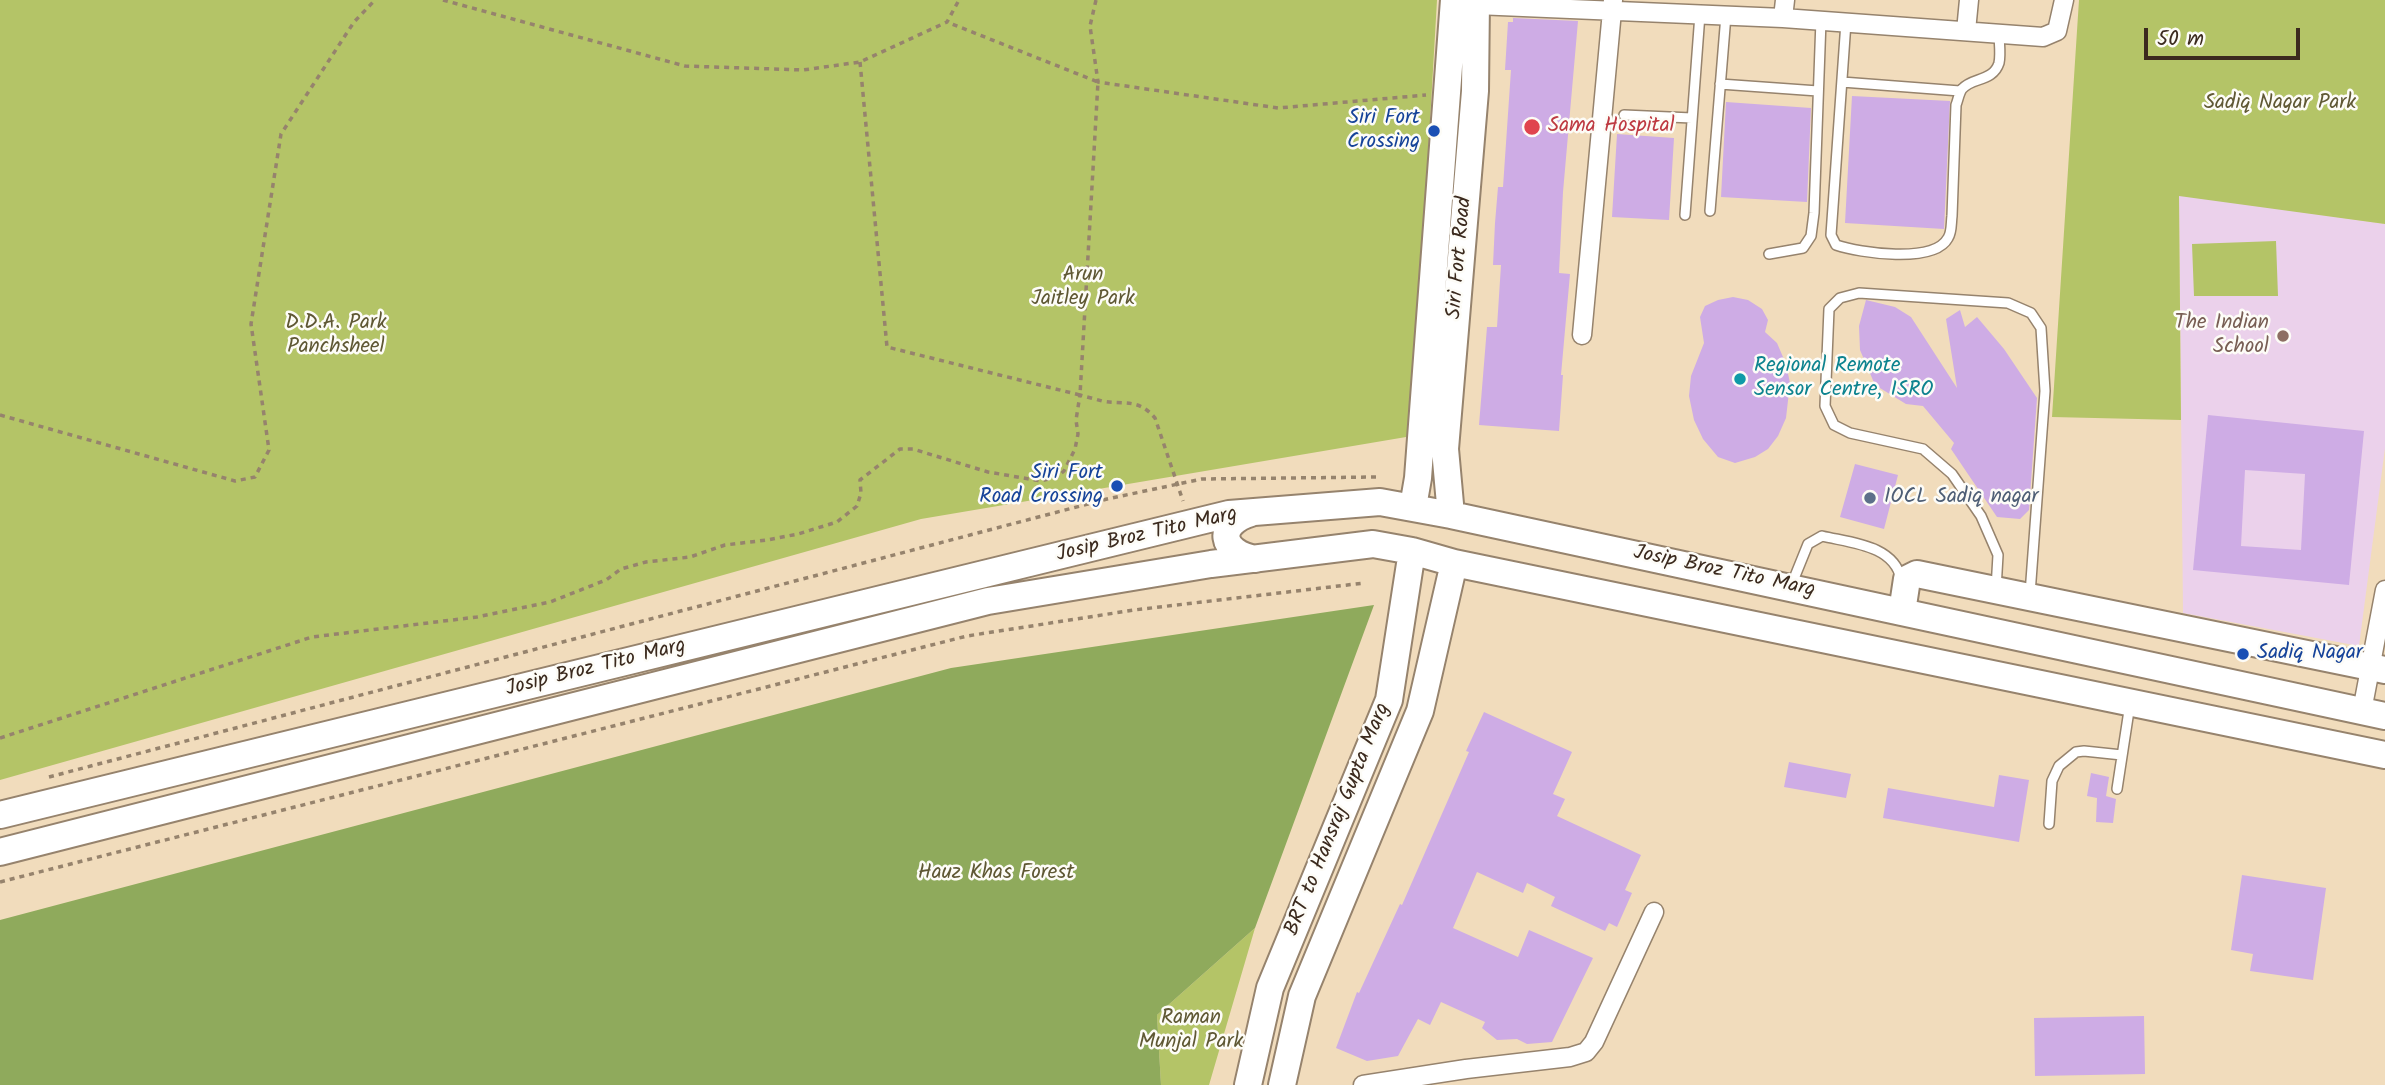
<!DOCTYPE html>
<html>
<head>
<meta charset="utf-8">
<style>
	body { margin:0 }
	#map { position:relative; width:2385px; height:1085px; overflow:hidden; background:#f1dcbc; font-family:Kalam,sans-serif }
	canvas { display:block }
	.scale { position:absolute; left:2144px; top:28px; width:156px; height:32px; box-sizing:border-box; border:4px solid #3b2a1e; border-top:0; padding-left:9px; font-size:21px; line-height:24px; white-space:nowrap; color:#3b2a1e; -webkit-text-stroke:5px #fdfcf7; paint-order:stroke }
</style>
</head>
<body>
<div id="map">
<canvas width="2385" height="1085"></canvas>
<div class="scale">50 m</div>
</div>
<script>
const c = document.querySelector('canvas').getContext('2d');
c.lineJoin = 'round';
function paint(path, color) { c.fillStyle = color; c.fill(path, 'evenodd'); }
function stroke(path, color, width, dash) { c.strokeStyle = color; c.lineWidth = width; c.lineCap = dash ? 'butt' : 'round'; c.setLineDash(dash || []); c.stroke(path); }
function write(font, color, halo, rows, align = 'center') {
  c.font = font + ' Kalam,sans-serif'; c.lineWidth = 5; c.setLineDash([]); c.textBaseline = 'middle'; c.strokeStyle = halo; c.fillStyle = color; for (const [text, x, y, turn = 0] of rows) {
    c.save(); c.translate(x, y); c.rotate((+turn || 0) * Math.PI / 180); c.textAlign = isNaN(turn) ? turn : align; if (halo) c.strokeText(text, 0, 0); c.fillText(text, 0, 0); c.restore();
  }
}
paint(new Path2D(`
	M2179,195L2385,224V448L2359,646L2183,613Z`), '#ebd1eb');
paint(new Path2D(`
	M0,0H1437L1412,436L921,519L0,780Z
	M2079,0H2385V224L2179,196L2181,420L2052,417Z
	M2276,241L2278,296H2194L2192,244Z
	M1255,928L1209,1085H1161L1157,1015Z`), '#b4c467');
paint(new Path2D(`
	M1374,605L1255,928L1157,1015L1161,1085H0V920L951,668Z`), '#8faa5c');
paint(new Path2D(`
	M1513,18L1578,21L1563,192L1559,273L1570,274L1561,375H1563L1559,431L1479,425L1487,327H1497L1501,265H1493L1495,223L1498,187H1503L1511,70H1505L1508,22H1513Z
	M1852,96L1950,101L1944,229L1845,223Z
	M1726,102L1811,108L1807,202L1721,197Z
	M1617,134L1674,138L1669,220L1612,217Z
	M1733,297L1748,300L1762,309L1768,320L1765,332L1777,343L1786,364L1790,383L1786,418L1778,436L1768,449L1755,457L1735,463L1718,457L1703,439L1694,420L1689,396L1691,376L1704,343L1700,317L1705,306L1718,300Z
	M1866,300L1895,307L1911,317L1957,388L1946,319L1960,310L1965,327L1977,317L2004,349L2037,398L2029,510L2020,519L1997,517L1951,449L1954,443L1923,406L1906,404L1875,385L1860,350L1859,326Z
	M2208,415L2364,431L2349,585L2193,570ZM2245,470L2305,474L2301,550L2241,546Z
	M1855,464L1898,475L1884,529L1840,517Z
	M1484,712L1572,752L1553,794L1565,799L1557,816L1641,855L1625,890L1632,893L1617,927L1609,923L1605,931L1551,906L1555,897L1527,883L1523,893L1477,872L1453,928L1518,957L1529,930L1593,958L1552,1042L1527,1044L1517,1039L1497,1040L1482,1028L1485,1022L1441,1002L1430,1025L1418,1019L1398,1056L1367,1061L1336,1048L1357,992L1359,993L1400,904L1402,905L1469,752L1466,751Z
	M1789,762L1851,774L1846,798L1784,787Z
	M2091,773L2109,777L2106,796L2116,799L2113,823L2096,822L2097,798L2087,796Z
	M1999,775L2029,780L2019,842L1883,818L1888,788L1994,807Z
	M2242,875L2326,888L2313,980L2250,971L2253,954L2231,950Z
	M2144,1016L2145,1074L2035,1076L2034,1018Z`), '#ceace5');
const lane = new Path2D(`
	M1846,22L1831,235L1836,245C1860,253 1934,264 1948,238C1952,232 1951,223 1952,216L1956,105C1958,100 1959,93 1962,89C1972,77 1993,82 1999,63C2001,54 1999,42 1999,33
	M1842,82L1960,91
	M1720,84L1818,91
	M1624,115L1692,118
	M1710,211L1726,15
	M1685,215L1700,14
	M1769,254L1803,248L1811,236L1814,213L1821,20
	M1791,586L1808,544L1822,536C1851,543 1894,545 1901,579
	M1996,589L1998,555L1981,516L1952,474L1923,449L1850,433L1834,425L1825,406L1829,309L1840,298L1859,293L2008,303L2031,313L2041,328L2045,391L2030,594
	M2117,789L2130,704
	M2049,824L2052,781L2059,766L2076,752L2084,751L2122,755`);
const street = new Path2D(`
	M1476,5L1783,18L2043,37L2057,31L2064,0
	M1783,18L1785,0
	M1966,31L1969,0
	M1582,335L1613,0
	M2362,711L2385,590
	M1363,1085L1466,1069L1570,1057L1586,1052L1594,1042L1654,912`);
const secondary = new Path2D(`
	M1413,507L1418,478L1454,0
	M1251,513C1215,524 1220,553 1256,559
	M1451,515L1445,449L1475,91L1476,0
	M1902,612L1907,579L1917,574L2385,670
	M0,815L1229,514L1380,502L1451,515L2385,716
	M0,852L988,601L1211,564L1373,544L1412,551L1454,563L2385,755
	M1248,1085L1270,988L1389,700L1412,551
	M1282,1085L1302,996L1420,711L1454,563`);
stroke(lane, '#96836d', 12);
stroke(street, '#96836d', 21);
stroke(secondary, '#96836d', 30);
stroke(new Path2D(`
	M443,0L685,66L803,70L860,62L947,22L959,0
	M1096,0L1090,26L1098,82L1278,108L1426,95
	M860,62L887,347L1080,395L1098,82L947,22
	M0,415L235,481L255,477L269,450L251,324L281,134L354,22L375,0
	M0,738L312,637L477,617L550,602L606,580L621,569L646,562L690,557L725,545L767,540L798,534L837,522L857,506L861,493L860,480L900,449H913L988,472L1041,481L1057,477L1064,471L1075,449L1078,434L1076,420L1080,395C1087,397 1095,399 1102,401C1125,405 1138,398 1155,418L1183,501
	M49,777L1107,499L1202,479L1376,477
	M0,882L967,636L1134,610L1364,583`), '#96836d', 3.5, [5, 5]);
stroke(lane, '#fff', 9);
stroke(street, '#fff', 18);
stroke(secondary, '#fff', 26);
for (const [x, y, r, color] of [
	[1532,127,9,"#e0444e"],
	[1434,131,7,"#1a4fb4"],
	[2283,336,7,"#8d6e63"],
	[1740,379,7,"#0f9aa8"],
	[1117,486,7,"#1a4fb4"],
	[1870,498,7,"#5c6f8a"],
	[2243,654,7,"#1a4fb4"]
]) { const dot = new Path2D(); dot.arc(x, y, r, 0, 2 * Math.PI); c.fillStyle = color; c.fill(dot); stroke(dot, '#fdfcf7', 2.5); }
write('21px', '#5f5834', '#fdfcf7', [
	["Sadiq Nagar Park",2280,104],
	["Arun",1083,276],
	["Jaitley Park",1083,300],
	["D.D.A. Park",336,324],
	["Panchsheel",336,348],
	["Hauz Khas Forest",996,874],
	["Raman",1191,1019],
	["Munjal Park",1191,1043]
]);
write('21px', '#164399', '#fdfcf7', [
	["Siri Fort",1420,119],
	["Crossing",1420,143],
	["Siri Fort",1103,474],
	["Road Crossing",1103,498],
	["Sadiq Nagar",2257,654,"left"]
], 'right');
write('21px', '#be3a42', '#fdfcf7', [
	["Sama Hospital",1548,127]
], 'left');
write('21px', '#3b2a1e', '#fdfcf7', [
	["Siri Fort Road",1461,258,-85],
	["Josip Broz Tito Marg",1147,536,-13],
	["Josip Broz Tito Marg",1724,573,12],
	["Josip Broz Tito Marg",596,669,-14],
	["BRT to Hansraj Gupta Marg",1339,820,-68]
]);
write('21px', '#785e54', '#fdfcf7', [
	["The Indian",2269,324],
	["School",2269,348]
], 'right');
write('21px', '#0d838f', '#fdfcf7', [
	["Regional Remote",1754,367],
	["Sensor Centre, ISRO",1754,391]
], 'left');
write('21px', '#4e5e75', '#fdfcf7', [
	["IOCL Sadiq nagar",1884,498]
], 'left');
</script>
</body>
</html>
